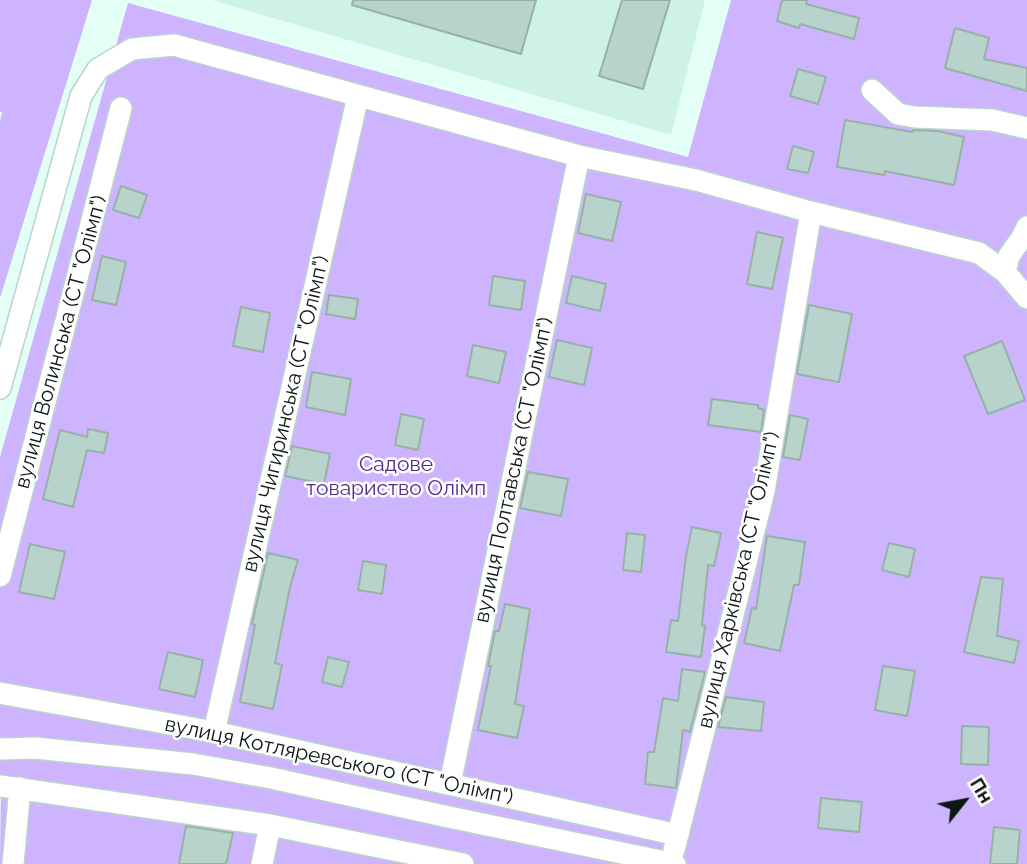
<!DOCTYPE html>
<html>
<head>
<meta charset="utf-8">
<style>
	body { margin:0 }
	#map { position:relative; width:1027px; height:864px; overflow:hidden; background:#e3fff6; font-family:Raleway,sans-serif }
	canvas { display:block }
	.north { position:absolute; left:929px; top:766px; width:70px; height:70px; -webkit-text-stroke:5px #fff; paint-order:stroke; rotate:59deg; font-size:19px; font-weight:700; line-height:28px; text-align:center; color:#0d1714 }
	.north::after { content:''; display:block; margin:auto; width:24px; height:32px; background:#0d1714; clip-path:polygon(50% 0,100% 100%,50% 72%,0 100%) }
</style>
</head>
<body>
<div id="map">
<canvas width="1027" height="864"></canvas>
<div class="north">Пн</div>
</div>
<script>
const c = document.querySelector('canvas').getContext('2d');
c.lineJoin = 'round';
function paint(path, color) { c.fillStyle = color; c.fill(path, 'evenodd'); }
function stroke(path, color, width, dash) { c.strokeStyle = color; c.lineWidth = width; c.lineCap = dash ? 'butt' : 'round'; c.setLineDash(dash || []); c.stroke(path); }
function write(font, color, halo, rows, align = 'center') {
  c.font = font + ' Raleway,sans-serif'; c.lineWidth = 5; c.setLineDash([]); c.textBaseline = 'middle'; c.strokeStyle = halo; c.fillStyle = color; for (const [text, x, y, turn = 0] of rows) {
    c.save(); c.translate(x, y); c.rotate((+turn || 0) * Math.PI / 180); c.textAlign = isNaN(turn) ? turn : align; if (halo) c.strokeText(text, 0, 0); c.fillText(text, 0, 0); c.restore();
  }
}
paint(new Path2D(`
	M212,0H705L671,135Z`), '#cef2e7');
paint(new Path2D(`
	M0,0H92L0,298V121L2,113L0,111Z
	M731,0H1027V864H0L1,787L0,785V457L128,3L688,157Z`), '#ceb4ff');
const building = new Path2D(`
	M353,0H536L521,54L352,5Z
	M622,0H670L643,89L599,76Z
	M782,0H807L806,4L859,18L854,39L800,24L799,28L777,21Z
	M955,28L989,38L984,59L1027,68V91L945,68Z
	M798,69L826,77L818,104L790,96Z
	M845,120L912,132L913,130L938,131L964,137L954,185L885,171L884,175L837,167Z
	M793,146L814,152L808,173L787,169Z
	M121,186L147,195L139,218L113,210Z
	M586,194L621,202L612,241L578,233Z
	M757,232L783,238L772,289L747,284Z
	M102,256L126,262L116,305L92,300Z
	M493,276L525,281L521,310L489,305Z
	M572,276L606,284L600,311L566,303Z
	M329,295L358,299L355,319L326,314Z
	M809,305L852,314L839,382L797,374Z
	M241,307L270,313L263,352L233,346Z
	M557,340L592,348L584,385L549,377Z
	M1002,341L1025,400L988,414L964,356Z
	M473,345L506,352L499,383L467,376Z
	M312,372L351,379L345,415L306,407Z
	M712,399L758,405V408L764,410L761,432L708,425Z
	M401,414L424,419L418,450L395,445Z
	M790,415L808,419L800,460L783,457Z
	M88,429L108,433L104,453L87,450L73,507L43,499L60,430L87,437Z
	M292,446L330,454L324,484L285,476Z
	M528,472L568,479L561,516L520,508Z
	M692,527L721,533L714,566L708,565L702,625L705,626L701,657L666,652L671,620L678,621L686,556Z
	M627,533L645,535L641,572L623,570Z
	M767,536L805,542L799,585H794L780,651L744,643L752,608L756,609Z
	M889,543L915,549L909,577L882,570Z
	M30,544L65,552L54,599L19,592Z
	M268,553L298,560L290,587L275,663L282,665L273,709L240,702L255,625L252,624Z
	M363,561L386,565L382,594L358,590Z
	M981,577L1003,579L997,636L1019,641L1014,663L964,652Z
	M505,604L530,609L515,704L524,706L517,738L478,730L491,666H488L495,631H499Z
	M168,652L203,660L195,697L159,689Z
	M328,657L349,662L342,687L322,682Z
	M883,666L915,671L907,716L875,710Z
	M682,669L705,672L690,732L683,730L676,788L645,784L648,752H654L663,698L678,701Z
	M726,697L764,702L761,731L718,727Z
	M962,726L989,727L988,765L961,764Z
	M821,798L862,802L859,832L818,828Z
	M186,826L233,833L226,864H179Z
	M994,827L1020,830L1017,864H990Z`);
paint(building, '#b8d3cb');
stroke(building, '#97b1a9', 2);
const street = new Path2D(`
	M872,90L898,114L915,117L992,120L1027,128
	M1005,272L1009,256L1023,236L1027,227
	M0,388L81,96L98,69L132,49L174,45L579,156L696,180L811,212L979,253L1005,272L1027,298
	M0,576L121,108
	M0,693L214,732L678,835
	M214,732L358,96
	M0,749L35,748L193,764L271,778L444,816L675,864
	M450,784L579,156
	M0,786L270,825L463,864
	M674,850L764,491L811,212
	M13,864L20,788
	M262,864L270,825`);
stroke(street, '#b9d4cc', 24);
stroke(street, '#fff', 21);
write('21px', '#0d1714', '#fff', [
	["вулиця Волинська (СТ \"Олімп\")",61,342,-75],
	["вулиця Чигиринська (СТ \"Олімп\")",286,414,-77],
	["вулиця Полтавська (СТ \"Олімп\")",514,470,-78],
	["вулиця Харківська (СТ \"Олімп\")",739,580,-77],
	["вулиця Котляревського (СТ \"Олімп\")",339,761,12]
]);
write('21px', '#532a87', '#fff', [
	["Садове",396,465],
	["товариство Олімп",396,489]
]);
</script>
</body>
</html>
